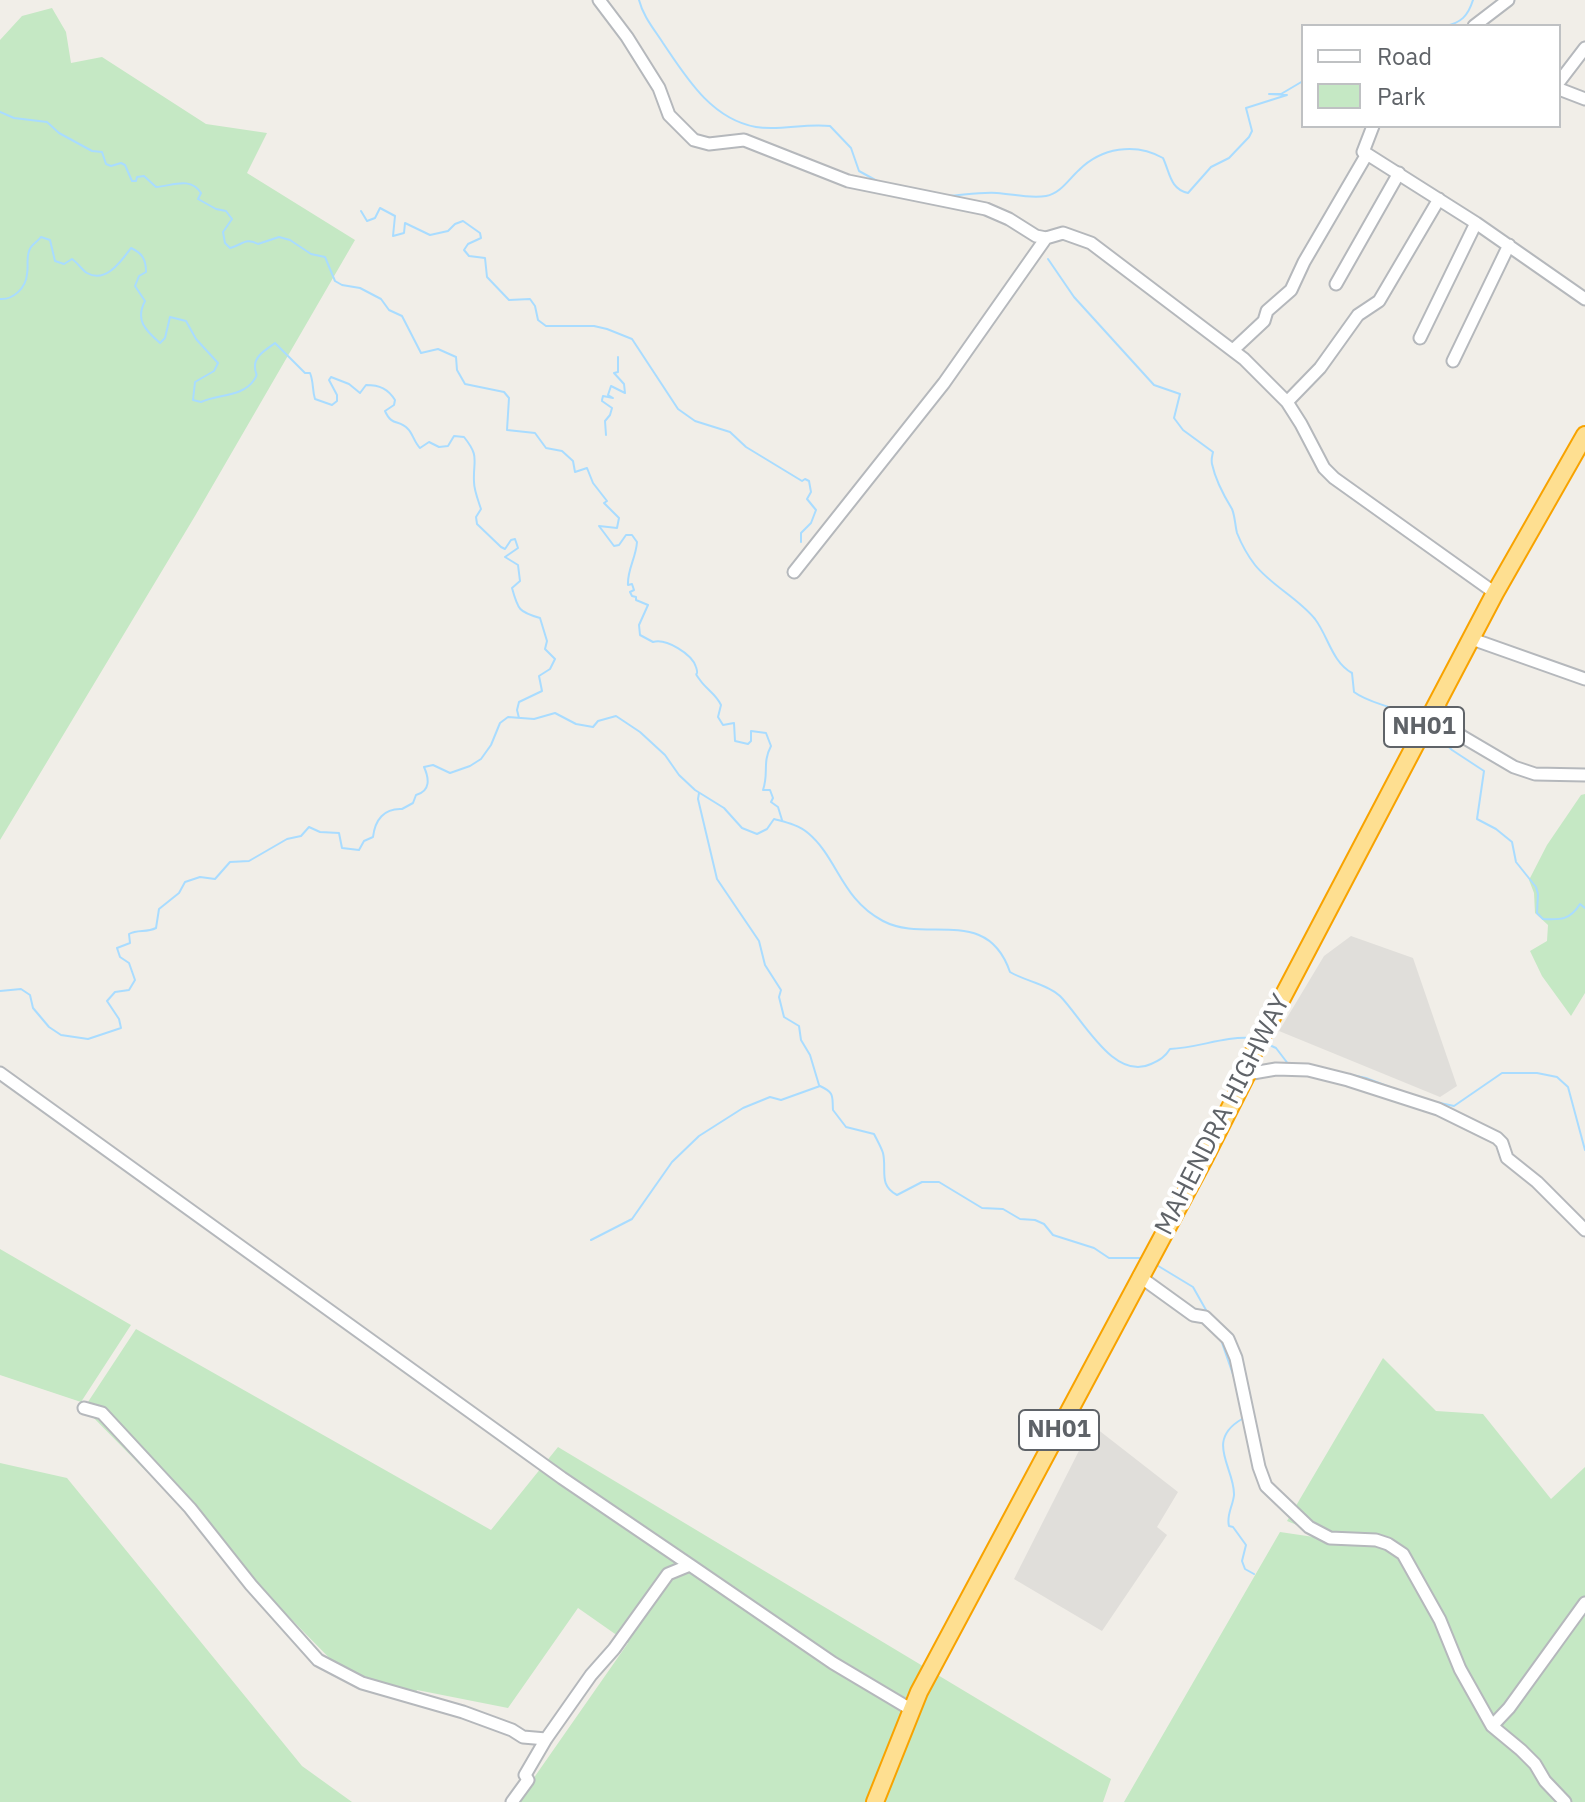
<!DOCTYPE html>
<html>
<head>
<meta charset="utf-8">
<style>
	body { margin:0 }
	#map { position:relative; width:1585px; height:1802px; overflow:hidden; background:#f1eee8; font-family:"IBM Plex Sans",sans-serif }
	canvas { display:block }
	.legend { position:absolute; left:1301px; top:24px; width:260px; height:104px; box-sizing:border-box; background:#fff; border:2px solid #bfc1c3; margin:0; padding:10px 14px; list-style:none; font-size:24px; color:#5f6368 }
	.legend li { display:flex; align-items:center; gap:16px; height:40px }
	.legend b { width:40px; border:2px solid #bfc1c3 }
</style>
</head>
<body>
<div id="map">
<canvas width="1585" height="1802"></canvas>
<ul class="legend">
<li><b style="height:10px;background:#fff"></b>Road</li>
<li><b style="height:22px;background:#c5e8c4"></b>Park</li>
</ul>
</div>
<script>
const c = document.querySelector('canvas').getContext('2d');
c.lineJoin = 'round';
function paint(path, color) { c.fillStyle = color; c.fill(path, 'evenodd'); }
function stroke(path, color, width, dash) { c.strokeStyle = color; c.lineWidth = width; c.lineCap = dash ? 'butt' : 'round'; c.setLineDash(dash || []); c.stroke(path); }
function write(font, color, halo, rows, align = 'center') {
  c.font = font + ' "IBM Plex Sans",sans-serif'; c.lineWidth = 8; c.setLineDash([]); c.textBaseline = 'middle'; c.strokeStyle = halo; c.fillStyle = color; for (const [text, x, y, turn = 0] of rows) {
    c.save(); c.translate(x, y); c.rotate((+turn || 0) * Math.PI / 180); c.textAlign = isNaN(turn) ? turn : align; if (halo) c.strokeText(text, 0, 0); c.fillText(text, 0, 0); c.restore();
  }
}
paint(new Path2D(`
	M1351,936L1413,958L1457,1086L1440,1097L1279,1031L1324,956Z
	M1092,1425L1178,1492L1157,1527L1167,1535L1102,1631L1014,1579Z`), '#e0deda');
paint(new Path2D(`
	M52,8L66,32L71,63L102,57L206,124L267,133L247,173L355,240L195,516L0,840V40L22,16Z
	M1585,794V993L1571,1016L1542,976L1530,951L1547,941L1548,925L1535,913L1534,893L1529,880L1547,845L1581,795Z
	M0,1249L131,1325L81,1402L0,1375Z
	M136,1329L491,1530L558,1447L1111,1779L1103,1802H517L628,1643L578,1608L508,1708L417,1690L414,1696L348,1677L84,1408Z
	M1383,1358L1436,1411L1483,1414L1551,1499L1585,1467V1802H1569L1554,1798L1556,1802H1124L1280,1532L1334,1540L1287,1521Z
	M0,1463L67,1478L302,1766L352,1802H0Z`), '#c5e8c4');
stroke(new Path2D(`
	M639,0C643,16 654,29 663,43C686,77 711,119 756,127C780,131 805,123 830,126L851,148L859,171L879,182
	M1445,26C1461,23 1468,16 1473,0
	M0,112L14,118L47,122L59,133L92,151L102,152L106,164L111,166L121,163L125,165L132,181H136L137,177L144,176L156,187C172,186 190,176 201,193L198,199L216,209L226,211L232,219L223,232L225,243L230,248C242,245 246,237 258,244L279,237L290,240L311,254L325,257L335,281L342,285L360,288L381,299L389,310L402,316L421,353L438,349L456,357L457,370L465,384L504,392L509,398L507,430L535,433L546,448L562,451L573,461L575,472L587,468L593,483L607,501L604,503L619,518L617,528L599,526L614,546L619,545L626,535H632L637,542C636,558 627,570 628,585L632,584L634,590L630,592L632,596L636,597V600L648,605L639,625L640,635L653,642C666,638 692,654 696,667C700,679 692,669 700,680C706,689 716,694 721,705L718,717L723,725L734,723L735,741L748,744L751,741V731L766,733L771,746C762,763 769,773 763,790H770L773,798L771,802L778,807L782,820
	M948,196C964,195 980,192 997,193C1013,194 1030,199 1046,196C1061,193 1068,180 1079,170C1101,148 1135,142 1163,158C1170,173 1170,189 1188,193L1211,167L1229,158L1249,137L1252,131L1246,108L1287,95L1269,94H1281L1303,81
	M361,211L367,221L375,218L380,208L395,216L393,236L404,233L405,223L430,235L448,231L455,224L463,221L480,233L481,238L468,244L464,250L469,256L485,258L487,277L509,300L530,299L535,306L538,320L546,326H594L607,329L632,339L678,409L695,421L730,432L746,447L802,481L805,479L809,481L811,492L807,499L816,510L811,523L801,533V542
	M1048,259L1074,297L1154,385L1180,394L1174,418L1183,430L1213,452C1212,457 1211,459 1212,464C1215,478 1224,496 1232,509C1235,516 1235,525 1237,533C1241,543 1248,556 1255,565C1272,586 1298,598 1315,619C1328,636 1332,662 1352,673L1354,692C1366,701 1382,704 1396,710C1403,714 1410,720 1418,724
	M0,299C13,300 26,288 27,274C29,264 25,256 31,247C34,243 38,241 41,237L50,240L55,261L64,264L72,259C78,263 82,270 87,273C106,284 122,260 131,248C142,253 146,259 146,272L139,276L135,286L145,301C135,320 145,330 160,343L165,338L170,317L186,321L196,339L218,363L214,371L195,382L193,400L201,402C218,394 243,397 254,380C259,373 255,375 255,367C254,356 267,349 275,343L305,373H310C314,383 312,390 315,399L332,405L337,401V395L329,380L331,377L349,384L360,393L366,385C380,385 388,389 395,400L394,405L385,411C392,427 399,419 408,429C413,434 414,442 420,448L429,442L439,447L448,446L454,436L464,437C480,457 473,459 474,482C474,490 478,500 481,509L476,517L477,524L501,547L505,549L511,540L515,539L518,548L505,557L518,565L520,581L512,588C518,610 519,612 540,618L547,641L545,649L555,659L550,669L539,676L542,691L519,702L517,710L519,718
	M602,400L603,396L613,398L608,395L611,386L625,393L624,384L614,373L618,372V357
	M602,401L612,408L610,415L605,421L606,435
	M1436,735L1452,750L1484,771L1477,819L1496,829L1512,842L1516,862L1536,887L1538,894L1537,913L1543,919C1561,920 1570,920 1580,904L1585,908
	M699,793L698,799L717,879L759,941L765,965L781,990L779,997L784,1017L799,1026L801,1040L810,1055L819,1085
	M0,991L21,989L30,995L33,1008L49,1027L61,1035L88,1039L121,1028L119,1019L107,1001L115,992L129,990L135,980L129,963L120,957L117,948L130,943L129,934C138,929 146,933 156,928L159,909L179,893L185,882L200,877L215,879L230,862L249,861L287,839L301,836L309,827L320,832L339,833L342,848L359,850L364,841L373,837C375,820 384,808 402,809L413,803L416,795C431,791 429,778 424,767L433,765L450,773L470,766L481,759L491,745L500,723L508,717L534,719L555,713L576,724L593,727L598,721L616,716L640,732L665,755L679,775L695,790L724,808L742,828L757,834L767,829L774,819C785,822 799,825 808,833C838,858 841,899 883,921C927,944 987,905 1010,972C1025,981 1047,984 1060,996C1082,1018 1114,1082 1151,1064C1160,1060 1165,1057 1170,1049C1198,1048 1224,1036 1252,1038
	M1265,1043L1276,1048L1289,1065
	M1338,1072L1366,1078L1405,1093
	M1426,1100L1454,1106L1502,1073H1537L1557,1077L1568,1087L1585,1150
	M591,1240L632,1219L672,1162L699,1136L743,1108L770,1097L781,1100L820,1086C835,1093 832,1096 833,1110L846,1127L874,1134C877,1140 881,1147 883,1153C887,1170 878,1185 897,1195L922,1182H939L982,1208L1003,1209L1020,1219L1035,1220L1044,1224L1053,1235L1094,1248L1109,1258H1143
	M1155,1264L1193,1287L1206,1310
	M1221,1340L1237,1386
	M1242,1419C1204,1441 1235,1468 1234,1495C1233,1506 1226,1515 1229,1526L1233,1527L1246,1545L1242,1561L1245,1569L1254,1574`), '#a9dcff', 2);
const minor = new Path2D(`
	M599,0L627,37L659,88L669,115L694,140L709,144L744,140L848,181L986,209L1009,219L1036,236L1046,238L1063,233L1091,243L1244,359L1287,402L1301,424L1324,468L1334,478L1495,593
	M1474,26L1508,0
	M1559,82L1585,48
	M1559,89L1585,99
	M1363,152L1373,126
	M1336,284L1399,173
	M1420,338L1476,223
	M1233,350L1264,321L1267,311L1291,290L1304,262L1367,154L1476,223L1585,299
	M1453,361L1509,245
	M1287,402L1320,368L1358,315L1379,301L1439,199
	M794,572L944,383L1046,238
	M1472,639L1585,679
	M1437,703L1453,729L1463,737L1514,767L1535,774L1585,775
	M0,1073L562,1478L690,1565
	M1247,1074L1276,1069L1308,1070L1348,1080L1438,1109L1497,1138L1502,1143L1507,1158L1537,1182L1585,1230
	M1139,1276L1193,1315L1205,1317L1228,1339L1236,1358L1259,1467L1266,1486L1309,1527L1330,1538L1376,1540L1388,1544L1403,1554L1440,1620L1460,1669L1492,1726L1521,1750L1535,1764L1545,1781L1565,1802
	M84,1408L102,1413L190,1508L251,1585L318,1660L362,1683L463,1712L512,1730L523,1737L546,1739
	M1492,1726L1509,1708L1585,1603
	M512,1802L528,1780L525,1775L546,1739L591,1675L614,1649L668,1574L690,1565L833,1663L912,1710`);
const highway = new Path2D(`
	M875,1802L919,1692L1204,1159L1247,1074L1249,1061L1495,593L1585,435`);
stroke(minor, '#b5b8bc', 15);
stroke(highway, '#f8a300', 20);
stroke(minor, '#fff', 11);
stroke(highway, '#fedf91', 16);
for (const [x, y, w] of [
	[1424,727,80],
	[1059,1430,80]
]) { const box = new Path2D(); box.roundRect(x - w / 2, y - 20, w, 40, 6); c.fillStyle = '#fff'; c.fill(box); stroke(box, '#5f6368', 2); }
write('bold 24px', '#5f6368', null, [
	["NH01",1424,727],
	["NH01",1059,1430]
]);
write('26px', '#5f6368', '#fff', [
	["MAHENDRA HIGHWAY",1223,1115,-63]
]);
</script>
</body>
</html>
